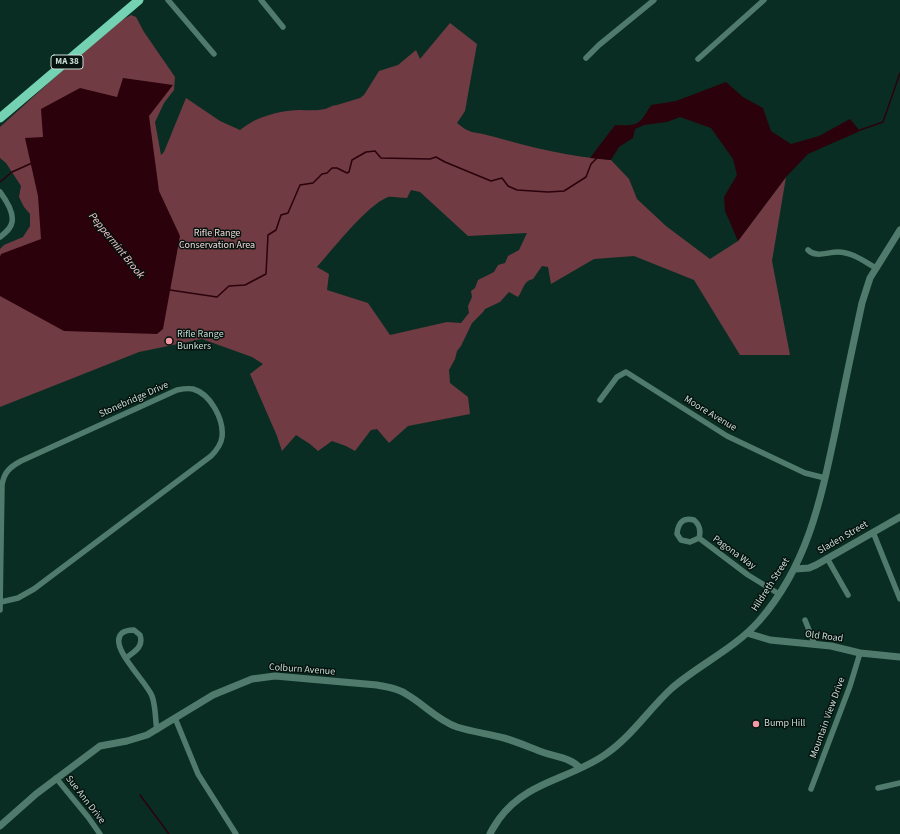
<!DOCTYPE html>
<html>
<head>
<meta charset="utf-8">
<style>
	body { margin:0 }
	canvas { display:block; background:#092d23 }
</style>
</head>
<body>
<canvas width="900" height="834"></canvas>
<script>
const c = document.querySelector('canvas').getContext('2d');
c.lineJoin = 'round';
function paint(path, color) { c.fillStyle = color; c.fill(path, 'evenodd'); }
function stroke(path, color, width, dash) { c.strokeStyle = color; c.lineWidth = width; c.lineCap = dash ? 'butt' : 'round'; c.setLineDash(dash || []); c.stroke(path); }
function write(font, color, halo, rows, align = 'center') {
  c.font = font + ' "Source Sans 3",sans-serif'; c.lineWidth = 3; c.setLineDash([]); c.textBaseline = 'middle'; c.strokeStyle = halo; c.fillStyle = color; for (const [text, x, y, turn = 0] of rows) {
    c.save(); c.translate(x, y); c.rotate((+turn || 0) * Math.PI / 180); c.textAlign = isNaN(turn) ? turn : align; if (halo) c.strokeText(text, 0, 0); c.fillText(text, 0, 0); c.restore();
  }
}
paint(new Path2D(`
	M131,15L136,17L144,32L175,77L174,90L164,103L155,122L161,155L164,152L186,98L220,121L240,130C257,116 279,111 299,110C308,110 317,111 325,109C329,108 332,105 337,105L360,98L364,95L379,71L398,65L416,50L420,59L450,23L477,44L465,111L457,123C471,135 474,131 491,136C530,147 570,157 611,160L629,179L637,199L666,226L710,259L738,241L786,177L772,261L790,355H740L694,280L634,256L594,259L551,284L548,267L542,266L533,279C523,281 524,289 518,297L509,292L500,302L485,309L483,312L472,323L461,346L457,351L455,359L449,370L450,383L468,397L470,414L408,426L389,443L377,429L371,430L355,451L346,446L332,441L318,451L310,444L296,435L282,451L277,436L250,374L263,364L252,357L202,339L139,352L0,407V249L4,245L23,237L30,226V214L24,207L19,197L21,186L6,163L0,158V127L54,78L122,20ZM411,190L420,192L468,236L527,233L519,250L508,256L505,263L498,265L494,272L478,280L475,288L471,291L472,297L468,306L469,313L461,323L447,322L390,335L368,303L327,290L329,274L317,267C333,249 367,205 388,197C393,196 401,198 407,198Z`), '#703b43');
paint(new Path2D(`
	M123,78L173,85L149,116L159,191L180,236L163,329L157,334L64,331L0,296V257L1,254L41,239L38,196L25,138L43,137L41,109L80,88L117,97Z
	M726,82L743,97L763,108L771,131L791,144L819,136L850,119L860,131L808,154L786,177L738,241L725,211L724,197L737,175L733,159L711,128L680,117L667,122L644,125L635,129L633,138L619,147L611,160L590,158L615,125C639,126 639,125 651,105L676,101Z`), '#2b010b');
stroke(new Path2D(`
	M860,130L883,122L900,73
	M0,182L12,172L32,163
	M170,290L217,297L229,286L245,285L266,274L268,235L276,230L281,215L288,213L300,185L313,183L322,174L327,173L332,168H337L347,173L349,172L352,160L366,152L375,151L381,158L430,159L436,157L445,162L491,181L502,178L508,186L517,190L548,192L564,191L586,177L591,164L597,158
	M140,795L169,834`), '#2b010b', 1.5);
stroke(new Path2D(`
	M168,0L214,54
	M261,0L283,27
	M586,58L599,45L654,0
	M698,59L764,0
	M0,192C6,200 14,212 12,222C11,229 5,233 0,237
	M808,250C816,258 827,252 838,252C852,252 865,262 876,268
	M600,400L617,377L626,372L727,436L805,473L825,478
	M873,532L900,599
	M699,538C701,531 700,525 694,520C683,517 678,523 677,534L681,540L690,542L699,538L748,575L779,594
	M827,558L848,595
	M0,610L2,485C4,472 10,467 21,461L177,390C182,389 188,388 193,389C211,394 224,420 222,437C221,445 216,451 211,456L34,589L18,598L1,602
	M805,620L815,645
	M126,658C134,652 144,647 140,635L134,630C130,630 126,630 122,633C107,646 147,682 152,696C156,707 155,719 157,730
	M175,718L198,774L236,834
	M56,778L88,817L100,834
	M878,788L900,783
	M811,789L850,686L860,653`), '#507b6c', 5.5);
stroke(new Path2D(`
	M795,569L809,568L816,565L900,517
	M747,633L770,640L831,646L860,653L900,657
	M0,826L36,794L100,746L127,741L147,735L213,695L252,679L275,676L377,685C387,687 398,688 406,694C424,704 437,720 457,727C473,732 489,734 504,738C518,742 531,748 545,753C557,757 571,758 580,768
	M490,834C492,829 496,824 499,819C526,781 571,779 606,754C632,736 649,709 672,688C700,664 734,649 759,621C808,565 821,499 836,428C844,387 853,345 862,303L870,278L900,230`), '#507b6c', 7);
stroke(new Path2D(`
	M0,118L139,0`), '#74d2b3', 9);
for (const [x, y, r, color] of [
	[169,341,4,"#f49aa5"],
	[756,724,4,"#f49aa5"]
]) { const dot = new Path2D(); dot.arc(x, y, r, 0, 2 * Math.PI); c.fillStyle = color; c.fill(dot); stroke(dot, '#05120e', 1.5); }
for (const [x, y, w] of [
	[67,62,32]
]) { const box = new Path2D(); box.roundRect(x - w / 2, y - 7, w, 14, 3); c.fillStyle = '#05120e'; c.fill(box); stroke(box, '#c9dcd4', 1); }
write('bold 9px', '#c9dcd4', null, [
	["MA 38",67,62]
]);
write('10px', '#f3d8da', '#05120e', [
	["Rifle Range",217,234],
	["Conservation Area",217,246]
]);
write('10px', '#c9dcd4', '#05120e', [
	["Rifle Range",177,335],
	["Bunkers",177,347],
	["Bump Hill",764,724]
], 'left');
write('10px', '#c9dcd4', '#05120e', [
	["Stonebridge Drive",134,400,-24],
	["Moore Avenue",710,414,31],
	["Sladen Street",843,538,-30],
	["Pagona Way",734,553,36],
	["Hildreth Street",771,585,-57],
	["Old Road",824,637,7],
	["Colburn Avenue",302,670,4],
	["Mountain View Drive",828,718,-70],
	["Sue Ann Drive",85,800,52]
]);
write('italic 11px', '#fac6cb', '#05120e', [
	["Peppermint Brook",116,246,51]
]);
</script>
</body>
</html>
